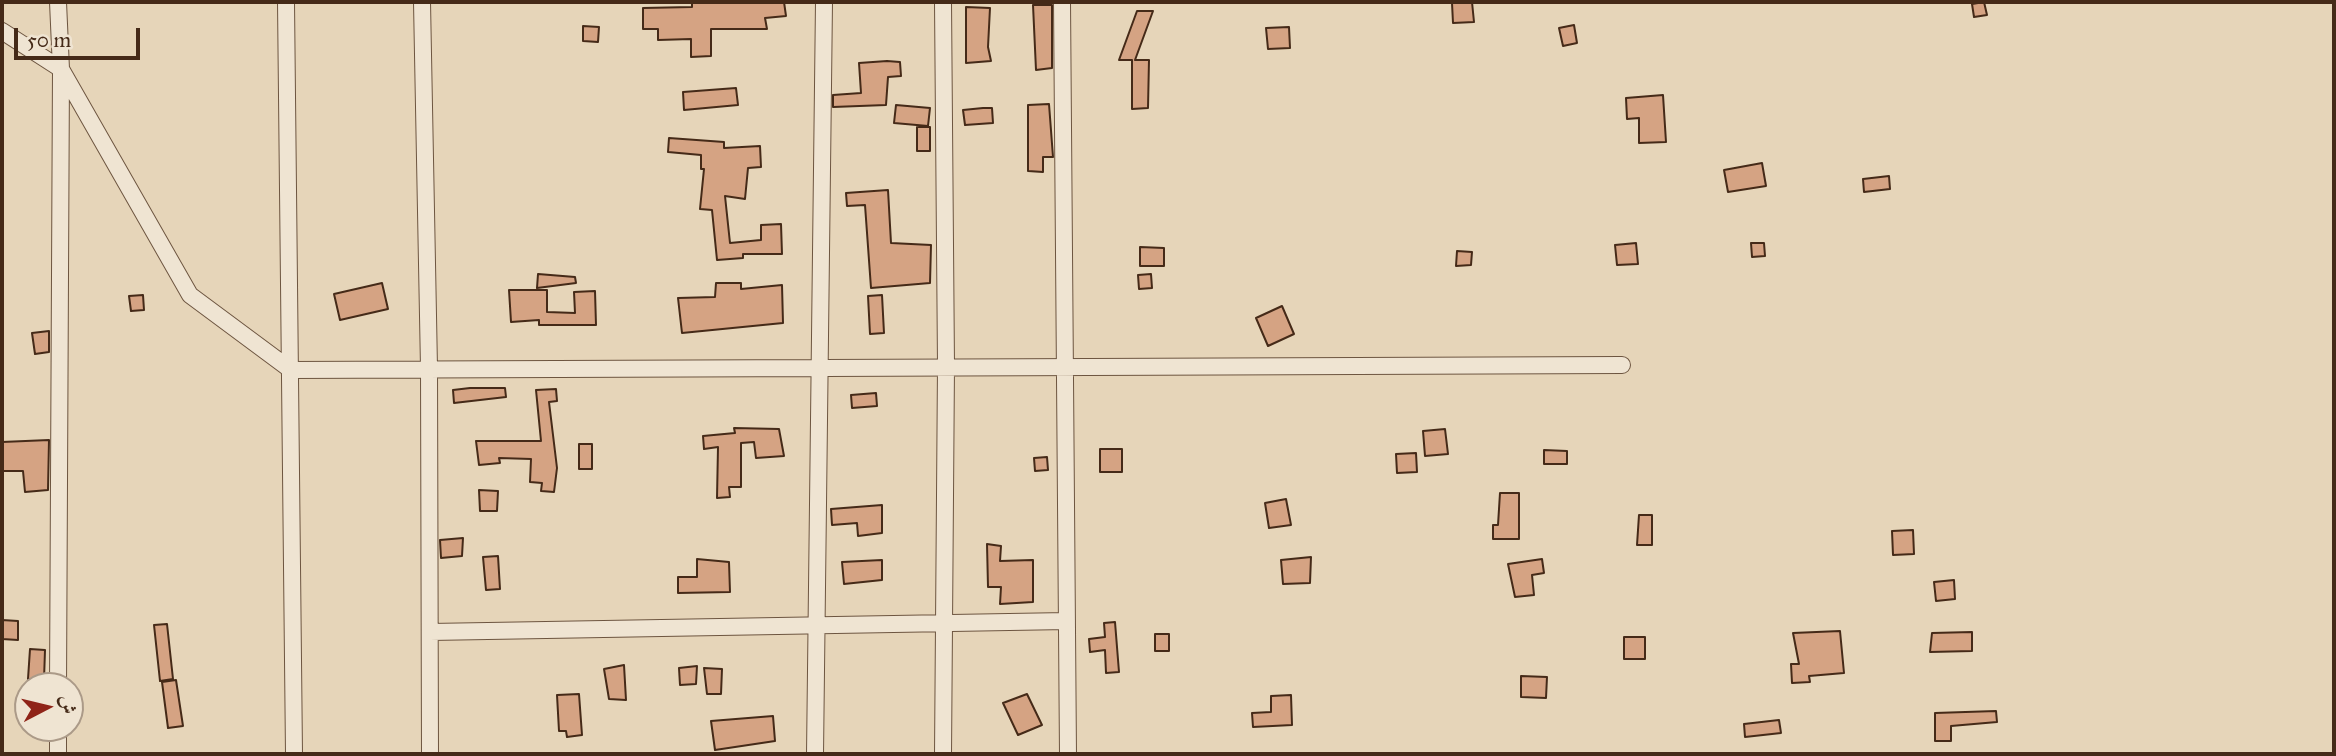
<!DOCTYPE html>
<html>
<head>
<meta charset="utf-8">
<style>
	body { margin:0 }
	#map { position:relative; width:2336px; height:756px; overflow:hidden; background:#e6d5b9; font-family:"IM FELL Great Primer",Amiri,serif }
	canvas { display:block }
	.frame { position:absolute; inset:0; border:4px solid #452a18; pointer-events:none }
	.north { position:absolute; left:14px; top:672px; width:70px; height:70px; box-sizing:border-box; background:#efe4d2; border:2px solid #ab9a88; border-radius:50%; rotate:83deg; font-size:19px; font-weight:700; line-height:28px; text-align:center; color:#452a18 }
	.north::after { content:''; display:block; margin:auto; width:24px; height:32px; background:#8f2418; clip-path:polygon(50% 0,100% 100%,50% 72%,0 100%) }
	.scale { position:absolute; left:14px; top:28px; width:126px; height:32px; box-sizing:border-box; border:4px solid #452a18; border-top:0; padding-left:9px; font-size:21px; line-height:24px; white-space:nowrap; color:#452a18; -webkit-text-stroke:5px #efe4d2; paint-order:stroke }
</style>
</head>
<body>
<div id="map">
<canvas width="2336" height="756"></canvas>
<div class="frame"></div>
<div class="north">ش</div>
<div class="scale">50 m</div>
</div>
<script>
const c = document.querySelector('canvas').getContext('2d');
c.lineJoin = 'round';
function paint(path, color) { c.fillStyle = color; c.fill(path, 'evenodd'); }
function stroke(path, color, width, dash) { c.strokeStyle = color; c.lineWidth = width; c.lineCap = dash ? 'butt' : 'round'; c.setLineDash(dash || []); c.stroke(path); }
const building = new Path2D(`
	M692,2H784L786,16L765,18L767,29H711V56L691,57V39L658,40V29H643V8L692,7Z
	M1472,2L1474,22L1453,23L1452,3Z
	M1984,2L1987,15L1974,17L1972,4Z
	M1033,5H1052V68L1036,70Z
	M966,7L990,8L988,47L991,61L966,63Z
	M1137,11H1153L1135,60H1149L1148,108L1132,109V60H1119Z
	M1574,25L1577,43L1563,46L1559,28Z
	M583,26L599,27L598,42L583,41Z
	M1289,27L1290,48L1268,49L1266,28Z
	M887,61L900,62L901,76L888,77L886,105L833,107V95L861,93L859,63Z
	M736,88L738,105L684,110L683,92Z
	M1663,95L1666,142L1639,143V118L1627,119L1626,98Z
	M1049,104L1053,157H1043V172L1028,171V105Z
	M896,105L930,108L928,126L894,123Z
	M983,108H992L993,123L965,125L963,110Z
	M917,127H930V151H917Z
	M669,138L724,142V148L760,146L761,167L748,168L745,199L725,196L730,243L761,240V225L781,224L782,254H743V258L717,260L712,210L700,209L704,169H701V155L668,152Z
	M1762,163L1766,186L1728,192L1724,170Z
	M1889,176L1890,189L1864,192L1863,179Z
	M888,190L891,243L931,245L930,283L871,288L865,205L847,206L846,193Z
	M1636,243L1638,264L1617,265L1615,245Z
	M1751,243H1764L1765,256L1752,257Z
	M1140,247L1164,248V266H1140Z
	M1457,251L1472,252L1471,265L1456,266Z
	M538,274L575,277L576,283L537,288Z
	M1151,274L1152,288L1139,289L1138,275Z
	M382,283L388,309L340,320L334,294Z
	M716,283H741V289L782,285L783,323L682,333L678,298L715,297Z
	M509,290H547V312L575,313L574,292L595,291L596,325H539V320L511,322Z
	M143,295L144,310L131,311L129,296Z
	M882,295L884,333L870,334L868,296Z
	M1282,306L1294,334L1268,346L1256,318Z
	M49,331V352L35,354L32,333Z
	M470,388H505L506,397L454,403L453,390Z
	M556,389L557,401L549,402L557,468L554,492L541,491L542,483L530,482L531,459L499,458L500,463L479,465L476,441H541L536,390Z
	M876,393L877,406L852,408L851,395Z
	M734,428L779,429L784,456L756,458L754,442L741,443V487H729L730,497L717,498L718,447L704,449L703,436L735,433Z
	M1445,429L1448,454L1425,456L1423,431Z
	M49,440L48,490L25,492L23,471H2V442Z
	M579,444H592V469H579Z
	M1100,449H1122V472H1100Z
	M1544,450L1567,451V464H1544Z
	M1416,453L1417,472L1397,473L1396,454Z
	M1047,457L1048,470L1035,471L1034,458Z
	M479,490L498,491L497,511H480Z
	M1500,493H1519V539H1493V525H1498Z
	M1286,499L1291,525L1269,528L1265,503Z
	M882,505V533L858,536L857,523L832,525L831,509Z
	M1639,515H1652V545H1637Z
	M1913,530L1914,554L1893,555L1892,531Z
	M463,538L462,556L441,558L440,540Z
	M987,544L1001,546L1000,561L1033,560V602L1000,604L1001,587H988Z
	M498,556L500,589L486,590L483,557Z
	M1311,557L1310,583L1283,584L1281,560Z
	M697,559L729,562L730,592L678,593V577H697Z
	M1542,559L1544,573L1532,575L1534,595L1515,597L1508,564Z
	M882,560V580L844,584L842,562Z
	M1954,580L1955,599L1936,601L1934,582Z
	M2,620L18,621V640L2,639Z
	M1115,622L1119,672L1106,673L1105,650L1090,652L1089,639L1105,637L1104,623Z
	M167,624L173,679L160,681L154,625Z
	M1840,631L1844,673L1809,676L1810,682L1792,683L1791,664H1799L1793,633Z
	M1972,632V651L1930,652L1932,633Z
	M1155,634H1169V651H1155Z
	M1624,637H1645V659H1624Z
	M30,649L45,650L44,680L28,679Z
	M624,665L626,700L609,699L604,669Z
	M697,666L696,684L680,685L679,668Z
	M704,668L722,669L721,694H707Z
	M1521,676L1547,677L1546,698L1521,697Z
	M176,680L183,726L168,728L162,682Z
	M579,694L582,735L567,737L566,731H559L557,695Z
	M1027,694L1042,725L1018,735L1003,703Z
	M1291,695L1292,725L1253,727L1252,713L1271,712V696Z
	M1996,711L1997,722L1951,726V741H1935V713Z
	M773,716L775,741L715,750L711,721Z
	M1779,720L1781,733L1745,737L1744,724Z`);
paint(building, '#d5a383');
stroke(building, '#452a18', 2);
const street = new Path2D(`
	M58,2L61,69L58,686
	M286,2L294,754
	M422,2L429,368L430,754
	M1062,2L1068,754
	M2,31L61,69L190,295L291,370L1622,365
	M430,632L1067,621
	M58,754V728
	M815,754L824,2
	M943,754L946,366L943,2`);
stroke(street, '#6d5540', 18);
stroke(street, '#efe4d2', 16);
</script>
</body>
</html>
